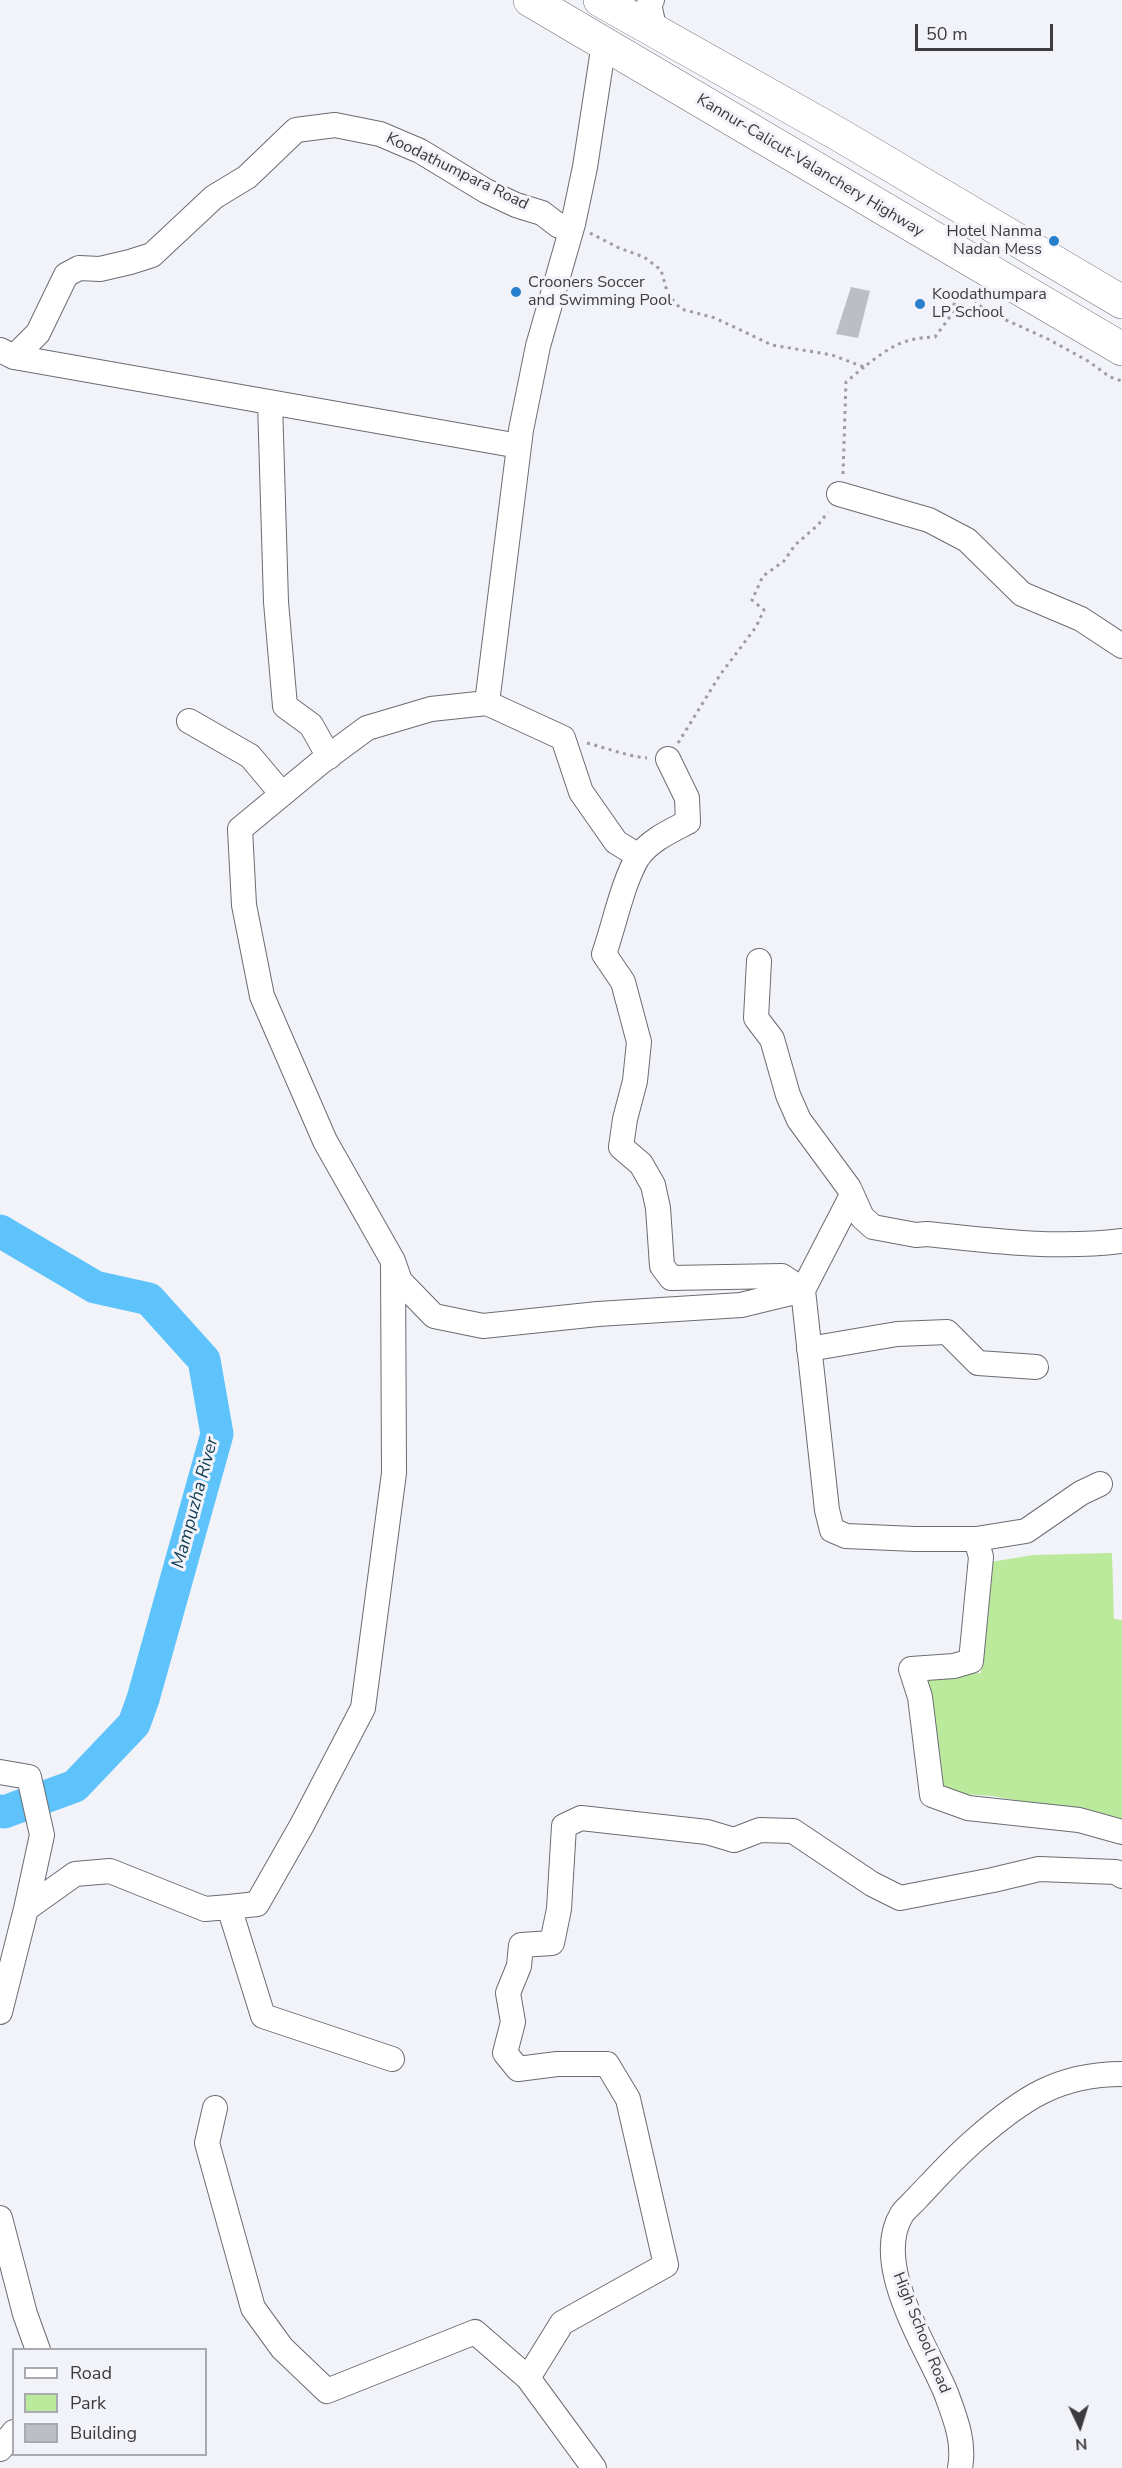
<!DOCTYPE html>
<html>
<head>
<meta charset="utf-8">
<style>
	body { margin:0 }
	#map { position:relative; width:1122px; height:2468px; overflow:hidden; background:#f2f3f9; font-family:"Nunito Sans",sans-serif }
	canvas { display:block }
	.legend { position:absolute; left:12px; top:2348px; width:195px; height:108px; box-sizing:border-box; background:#f2f3f9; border:2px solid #a9aaaf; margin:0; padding:8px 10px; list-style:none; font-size:18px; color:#3c3c3f }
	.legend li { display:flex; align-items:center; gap:12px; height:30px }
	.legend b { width:30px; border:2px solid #a9aaaf }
	.north { position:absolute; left:1050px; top:2396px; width:60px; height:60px; -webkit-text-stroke:4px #f2f3f9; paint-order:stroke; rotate:176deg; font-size:16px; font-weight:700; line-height:24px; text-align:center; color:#3c3c3f }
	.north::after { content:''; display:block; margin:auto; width:21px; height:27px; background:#3c3c3f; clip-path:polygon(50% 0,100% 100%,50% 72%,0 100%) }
	.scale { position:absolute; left:915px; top:24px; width:138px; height:27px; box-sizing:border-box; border:3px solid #3c3c3f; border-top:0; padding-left:8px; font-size:18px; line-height:21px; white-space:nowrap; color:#3c3c3f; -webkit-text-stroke:4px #f2f3f9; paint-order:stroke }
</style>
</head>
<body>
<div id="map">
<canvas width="1122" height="2468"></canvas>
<ul class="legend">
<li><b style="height:8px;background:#fff"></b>Road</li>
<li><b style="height:16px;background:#bbea9d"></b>Park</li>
<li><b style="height:16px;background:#bdbec4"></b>Building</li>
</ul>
<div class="north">N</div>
<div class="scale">50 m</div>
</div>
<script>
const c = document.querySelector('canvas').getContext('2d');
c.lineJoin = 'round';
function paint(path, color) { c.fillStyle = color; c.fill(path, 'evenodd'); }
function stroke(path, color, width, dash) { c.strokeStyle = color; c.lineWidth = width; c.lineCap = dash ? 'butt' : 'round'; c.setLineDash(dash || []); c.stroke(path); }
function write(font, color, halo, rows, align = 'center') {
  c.font = font + ' "Nunito Sans",sans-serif'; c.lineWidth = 6; c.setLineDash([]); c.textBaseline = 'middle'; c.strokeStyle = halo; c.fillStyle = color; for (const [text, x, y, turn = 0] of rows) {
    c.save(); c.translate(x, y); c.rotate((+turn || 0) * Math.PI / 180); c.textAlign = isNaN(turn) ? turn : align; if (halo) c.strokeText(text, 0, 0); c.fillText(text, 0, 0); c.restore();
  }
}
paint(new Path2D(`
	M1112,1553L1114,1619L1122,1620V1819L992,1796L938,1792L919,1675L981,1673L983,1616L991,1562L1033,1555Z`), '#bbea9d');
stroke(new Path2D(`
	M0,1231L95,1287L149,1299L204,1360L217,1434L143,1699L134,1724L75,1786L4,1812L0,1811`), '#5ec3fa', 33);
paint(new Path2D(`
	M851,287L870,291L858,338L836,334Z`), '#bdbec4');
const minor = new Path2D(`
	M652,0L649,4L655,31
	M0,350L14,357L38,333L66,275L79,268L100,269L130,262L152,255L214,197L247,177L296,130L335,125L380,134L420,151L486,191L516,205L542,213L559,226L573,224L585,167L604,43
	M14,357L519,446
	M270,402L276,602L285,706L311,725L329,757
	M839,494L929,520L967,540L1022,594L1081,619L1122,646
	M487,703L521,430L538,346L573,224
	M189,721L250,756L282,794
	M668,759L687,798L688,822C671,831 650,840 638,857C623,881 614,926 604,954L623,982L639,1042L635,1081L625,1119L621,1147L641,1164L653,1185L658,1208L662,1266L671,1278L782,1276L803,1290
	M759,961L756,1018L772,1039L788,1095L799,1120L849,1188L862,1217L873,1227L916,1235L927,1234C992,1241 1057,1249 1122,1241
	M852,1195L803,1290L827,1510L832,1530L846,1536L915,1539H976L1026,1531L1081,1493L1100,1484
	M393,1261L325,1141L262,996L244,905L240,829L321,762L367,728L431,709L487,703L563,738L581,792L616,842L639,856
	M809,1349L897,1334L947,1332L978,1363L1036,1367
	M976,1539L981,1557L971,1661L954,1666L911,1669L920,1697L932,1795L968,1808L1079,1820L1122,1832
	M0,1772L29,1777L42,1835L26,1909L0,2012
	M229,1907L257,1904L302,1825L363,1708L394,1473L393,1261L400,1281L434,1316L483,1326L598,1314L741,1305L803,1290
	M26,1909L75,1874L110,1871L205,1909L229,1907L263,2016L392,2059
	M215,2108L207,2143L253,2308L282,2348L327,2391L475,2332L528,2378
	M0,2218L25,2314L38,2350
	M0,2449L14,2432
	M594,2468L528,2378L562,2323L666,2265L628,2099L607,2064H557L518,2069L505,2053L513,2022L508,1993L519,1966L521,1945L552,1943L559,1909L564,1826L581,1818L707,1832L734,1840L760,1830L793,1831L872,1884L900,1898L993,1880L1039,1869L1116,1872L1122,1876
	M960,2468C965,2441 955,2418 946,2393C926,2345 871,2264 902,2214C906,2208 913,2203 918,2197C937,2177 955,2157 976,2139C1022,2099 1058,2074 1122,2074`);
const highway = new Path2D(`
	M530,0L1122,349
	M600,0L838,134L1122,302`);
stroke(minor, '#6b6c72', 26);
stroke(highway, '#6b6c72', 34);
stroke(new Path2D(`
	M590,233L619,248L644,257L661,270L668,295L681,309L715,318L772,345L832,355L864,367C890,347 902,338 935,337L952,314L955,300L963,293L974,299L984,310L1048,339L1088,361L1110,377L1122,381
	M843,474L846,382L864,367
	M587,743C607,748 626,756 647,758
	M678,743L720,675L756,627L764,610L752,600L763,576L784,561L795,545L818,525L828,512`), '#9c9ca1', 3, [3, 4.5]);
stroke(minor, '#fff', 24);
stroke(highway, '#fff', 33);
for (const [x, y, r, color] of [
	[1054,241,6,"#287fcd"],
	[516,292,6,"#287fcd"],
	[920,304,6,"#287fcd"]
]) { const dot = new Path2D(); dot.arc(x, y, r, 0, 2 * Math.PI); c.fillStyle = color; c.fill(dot); stroke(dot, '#f2f3f9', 2); }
write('16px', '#3c3c3f', '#f2f3f9', [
	["Kannur-Calicut-Valanchery Highway",810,166,31],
	["Koodathumpara Road",457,172,26],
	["High School Road",921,2333,68]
]);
write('16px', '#3c3c3f', '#f2f3f9', [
	["Hotel Nanma",1042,232,"right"],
	["Nadan Mess",1042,250,"right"],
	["Crooners Soccer",528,283],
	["and Swimming Pool",528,301],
	["Koodathumpara",932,295],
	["LP School",932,313]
], 'left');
write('italic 18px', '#103b52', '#f2f3f9', [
	["Mampuzha River",196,1503,-75]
]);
</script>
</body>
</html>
